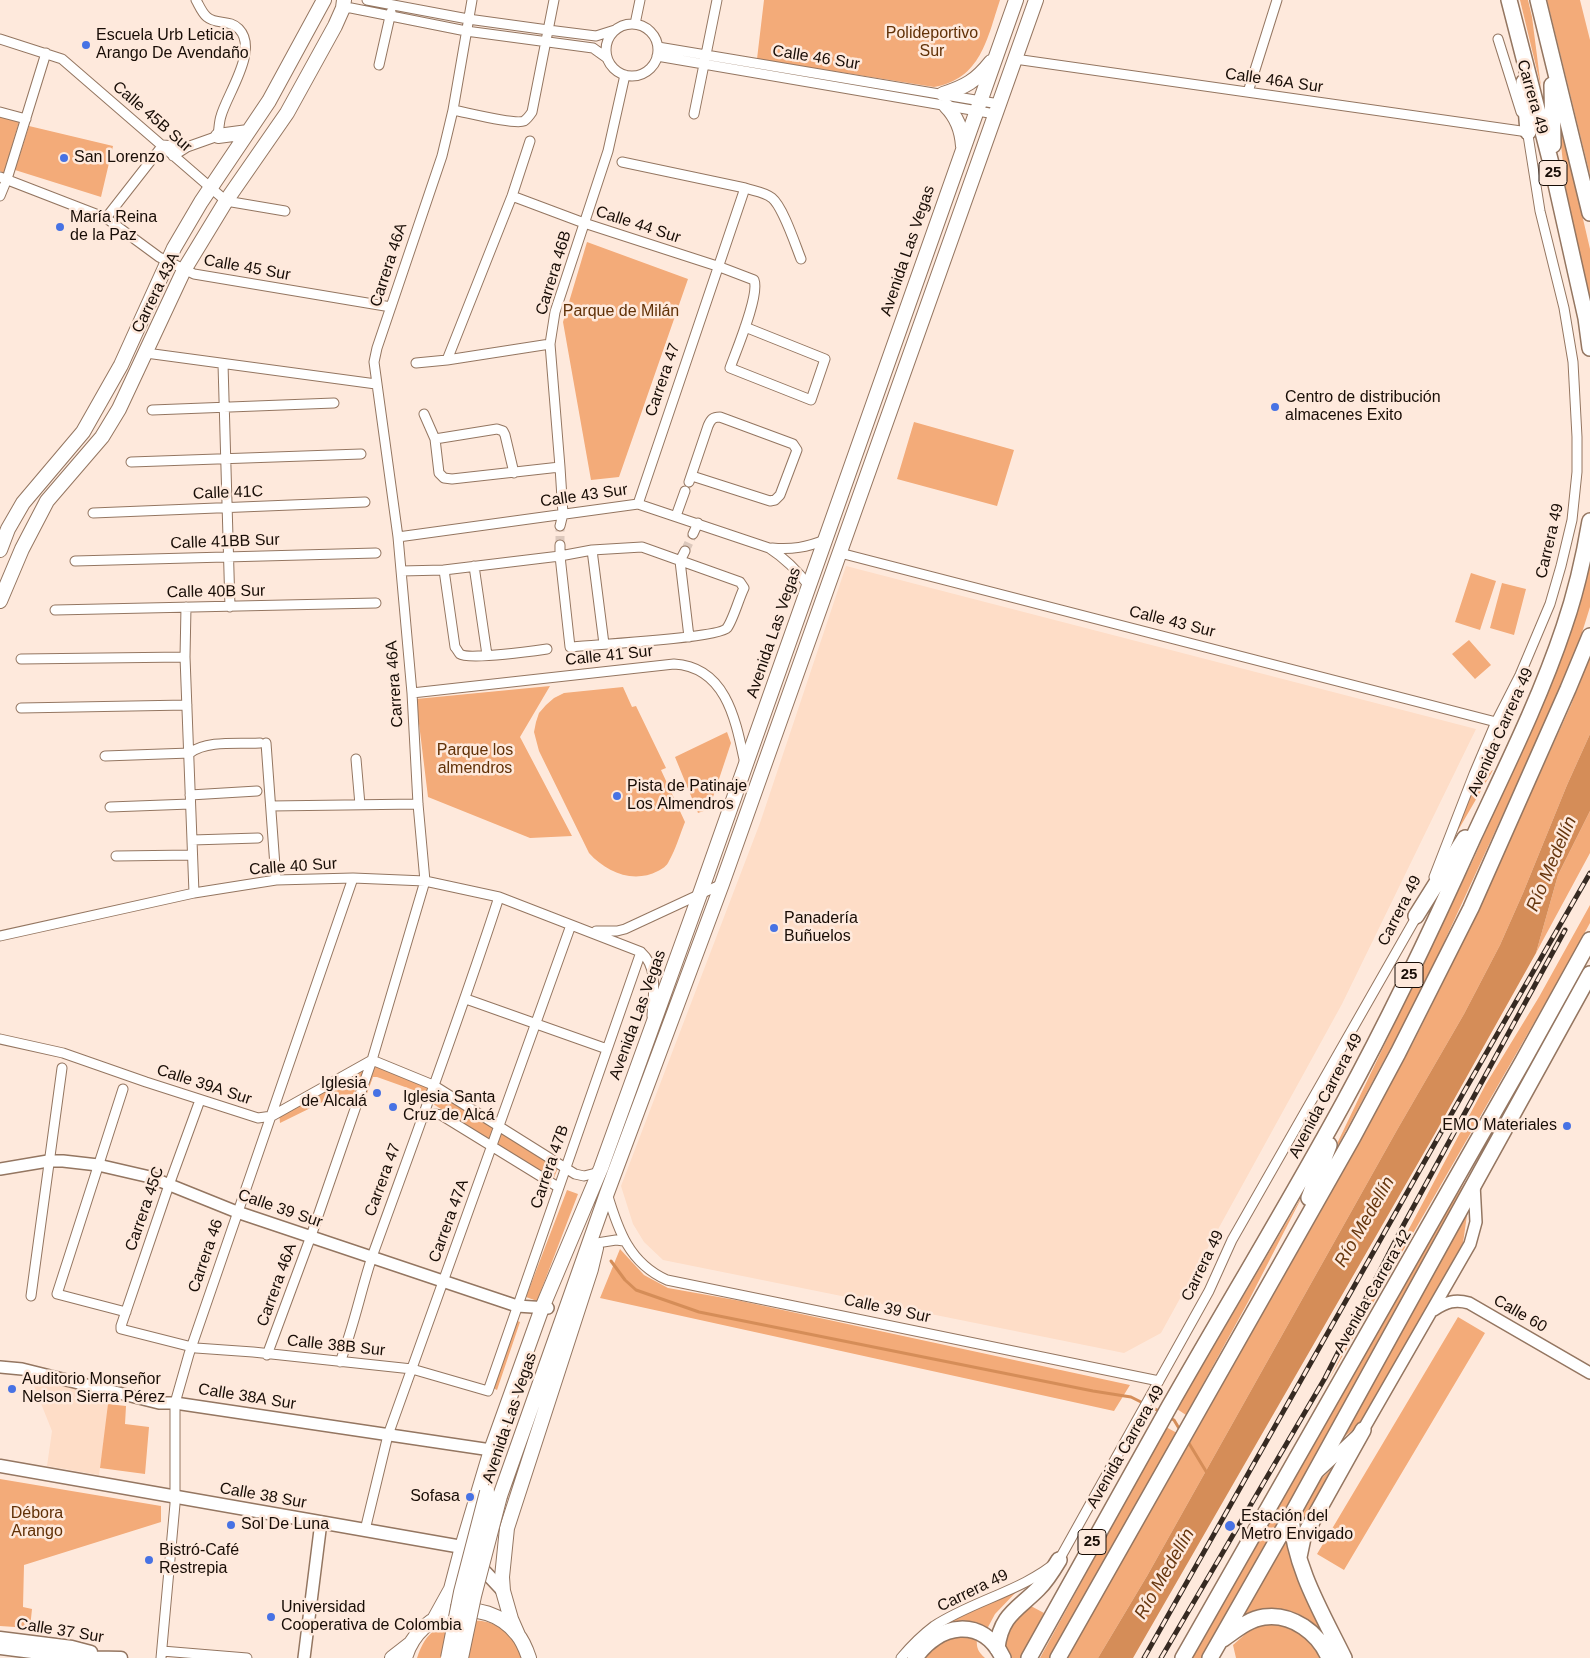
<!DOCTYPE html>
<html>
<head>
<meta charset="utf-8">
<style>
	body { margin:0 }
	canvas { display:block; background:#fee9dc }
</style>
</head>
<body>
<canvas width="1590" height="1658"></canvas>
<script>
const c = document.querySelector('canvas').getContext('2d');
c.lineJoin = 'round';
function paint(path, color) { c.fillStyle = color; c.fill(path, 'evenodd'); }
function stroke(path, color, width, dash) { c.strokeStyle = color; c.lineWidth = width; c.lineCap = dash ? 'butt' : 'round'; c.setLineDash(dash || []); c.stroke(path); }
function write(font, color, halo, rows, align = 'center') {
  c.font = font + ' Helvetica,sans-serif'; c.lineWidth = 5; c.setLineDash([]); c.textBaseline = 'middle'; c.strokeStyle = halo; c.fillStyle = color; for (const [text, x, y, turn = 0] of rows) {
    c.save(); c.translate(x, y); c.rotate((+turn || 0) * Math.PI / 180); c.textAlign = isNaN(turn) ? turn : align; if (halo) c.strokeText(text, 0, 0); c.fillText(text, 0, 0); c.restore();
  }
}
paint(new Path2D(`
	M846,566L1476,729L1342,1004L1161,1333L1124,1353L663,1260L644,1242L633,1224L621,1186L760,823Z
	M30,1376L111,1391L99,1475L47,1466L52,1431Z`), '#feddc7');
paint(new Path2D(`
	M764,0H1000C987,39 981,79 934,87L757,59Z
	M1520,0H1528L1532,17L1541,87Z
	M1547,0H1580L1590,40V175Z
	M1557,107L1590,249V305L1567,201Z
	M0,116L19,122L4,173L0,171Z
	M29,126L113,146L101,197L15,170Z
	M587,242L688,279L619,477L591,480L563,322Z
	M914,422L1014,450L997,506L897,479Z
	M1590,563V607L1580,639L1556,699L1422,990L1321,1177L1474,858L1521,750L1579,603Z
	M1471,573L1496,581L1480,630L1455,622Z
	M1502,583L1526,589L1514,635L1490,628Z
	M1469,640L1491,665L1475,679L1452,654Z
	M1590,657V734L1567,785L1523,893L1500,945L1464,1014L1397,1130L1147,1576L1098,1658H1066L1167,1483L1360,1142L1415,1039L1469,930L1571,705Z
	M550,686L520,737L572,836L530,838L428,797L416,699Z
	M623,687L632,707L636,706L666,768L661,770L685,822C680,834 676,849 669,861C667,866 662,869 658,871C633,884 606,872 589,853L539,751L534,732L536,722L539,713L546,705L554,698L564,693Z
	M727,732L731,743L709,809L698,813L675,757Z
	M1493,770L1449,846L1476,778Z
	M1590,811V853L1536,953L1558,875Z
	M1590,905V923L1558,981L1327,1383L1486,1084L1539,997Z
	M372,1062L433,1085L559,1165L552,1183L499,1151L464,1124L424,1098L419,1095V1092L377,1077H373L365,1099L356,1094L337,1095L280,1123L279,1112Z
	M1471,1173L1305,1477L1202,1658H1191L1423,1247Z
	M567,1190L578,1194L537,1301L526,1297Z
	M1305,1191L1248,1302L1186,1415L1177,1409Z
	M1468,1208L1463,1243L1359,1425L1344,1437Z
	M620,1249L644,1275L668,1288L741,1301L1130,1385L1114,1411L600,1298Z
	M1458,1317L1485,1333L1344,1570L1317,1554Z
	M515,1320L520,1322L497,1390L493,1388Z
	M108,1404L126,1406L125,1424L149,1427L145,1474L100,1468Z
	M1166,1427L1177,1433L1049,1658H1040Z
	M1338,1463L1301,1529L1300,1516L1320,1480Z
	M0,1479L161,1506V1522L24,1565L23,1607L32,1609L30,1628L0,1626Z
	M1286,1542L1293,1566L1334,1658L1323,1634L1299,1614L1277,1609L1242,1617Z
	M1019,1589L995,1614L987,1629L966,1624L912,1658H907C937,1622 977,1608 1019,1589Z
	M1029,1605L1044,1613L1021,1658H1011L1004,1643L1008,1627Z
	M466,1621C473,1621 480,1620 487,1622C503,1626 517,1641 521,1658H417C426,1631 439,1623 466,1621Z
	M1273,1622C1304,1627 1305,1634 1322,1658H1236L1233,1645L1251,1629Z
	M957,1635L977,1638C976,1647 978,1652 985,1658H922L941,1639Z`), '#f3ab79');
paint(new Path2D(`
	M1590,734V811L1558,875L1536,953L1433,1137L1133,1658H1098L1147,1576L1397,1130L1464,1014L1500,945L1523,893L1567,785Z`), '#d58d58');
stroke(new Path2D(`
	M611,1261L625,1280L636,1290L699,1312L1093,1391L1131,1397L1161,1412
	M1168,1417L1174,1420L1180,1430
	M1187,1440L1207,1473`), '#d58d58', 3);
stroke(new Path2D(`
	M560,545V526
	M685,551L693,534`), '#dcc8bc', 9, [9, 4.5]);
const minor = new Path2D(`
	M367,0L468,19L548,30L596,36L615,30
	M343,8H351L466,31L593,48L607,58
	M635,24L640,0
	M606 50a26 26 0 1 1 52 0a26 26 0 1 1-52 0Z
	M0,39L62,59L226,201L285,211
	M1498,39L1521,112
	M658,47L999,104
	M657,56L995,114
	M1015,59L1528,132
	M379,65L391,12
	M1248,92L1277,0
	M453,110C465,112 515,125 524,121C527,119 530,115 532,112L554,0
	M0,112L26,119
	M694,114L717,0
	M173,156L187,147L218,136C219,129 219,122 221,116C227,94 259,50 239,29C230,19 216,25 207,17C202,13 199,5 196,0
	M622,162L745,188L638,504
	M0,177L106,218L159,257L194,274L391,307
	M745,188C754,191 765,192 772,198C783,207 795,244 801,259
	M0,196L7,179L46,53
	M512,196L584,223L720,267L754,280C760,295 736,351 730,368L811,400L825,359L745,327
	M106,218L163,145L187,147
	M146,353L376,384
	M447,360L512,196L530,141
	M416,363L447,360L550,344
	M223,364L230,607
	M152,410L334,403
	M424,414L435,439L439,473L444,478L452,479L560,467
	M435,439L497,429L503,431L505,435L514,473
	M131,462L361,454
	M689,482L708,426C711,419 713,417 720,417L793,444L797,450L780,495L775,500L770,501L692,476
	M93,513L365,502
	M676,516L685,491
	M560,526L563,514L560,467L550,344L555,312L608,151L625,75
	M693,534L698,523
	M398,537L638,504L769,548C786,559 797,570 809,586
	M772,548C792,550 807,547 825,540
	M592,550L604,644
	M685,551L680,561L689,637
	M840,553L1496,722
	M75,561L376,553
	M474,566L487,655
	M444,570L455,647C457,649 458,652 460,654C468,660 533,651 547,649
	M401,571L444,570L560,556L592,550L642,547L740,582L744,588C739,598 733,620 727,628C719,638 591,645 570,647L560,556V545
	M186,607L185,657L194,893
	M55,610L376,603
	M21,659L185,657
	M412,693L674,664C727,667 736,722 745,764
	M21,708L187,705
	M266,743L276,880
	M105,756L190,753C206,740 239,744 260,743
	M356,759L360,805
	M190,795L257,791
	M271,806L418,804
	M110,807L190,804
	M192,840L258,838
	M116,856L192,855
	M1434,877L1474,774L1496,722L1520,675L1550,604L1561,566L1572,520L1577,472V437L1573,362L1564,308L1540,211L1527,129
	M596,931H617L625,929L722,884
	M0,936L194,893L276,880L353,878L425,881L499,897L641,952C659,968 653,995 652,1016
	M466,999L607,1049
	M0,1039L63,1053L146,1082L258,1118L272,1116L372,1060L433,1085L575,1174L584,1176L600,1172
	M123,1089L57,1294L126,1312
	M200,1100L169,1185L121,1326V1329L196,1348L253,1352L412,1369L488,1391L641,952
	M423,1118L435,1114L441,1115L558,1187
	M607,1193C618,1230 629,1263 667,1280L1159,1381
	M597,1243L616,1240L624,1241
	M31,1296L62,1068
	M267,1355L311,1236L372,1060L425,881L418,804L412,693L398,537L374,362L377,348L442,156L453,110L472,0
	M340,1362C354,1327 361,1289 373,1254C416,1135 460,1017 499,897
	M365,1530L388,1435L571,925
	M162,1651L247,1658
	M161,1658L175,1504V1403L189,1354L353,878
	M901,1658C911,1646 922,1635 934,1626C974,1600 1023,1591 1059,1560L1209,1291L1232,1240L1418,914`);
const tertiary = new Path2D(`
	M0,1169L48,1161H63L98,1165L150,1177L237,1212L517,1306L548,1308
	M1434,1310C1446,1302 1455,1299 1469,1303L1590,1373
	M0,1367L22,1369L159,1403H175L491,1450
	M1318,1472L1363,1430L1470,1244L1476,1222L1474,1184
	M304,1658L321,1522`);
const secondary = new Path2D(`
	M0,1466L462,1547L503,1591
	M0,1638L72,1647L91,1652
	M0,1648L72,1657L121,1658`);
const primary = new Path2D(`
	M943,94C965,87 976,81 991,62
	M946,106C957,117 962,130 963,146
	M218,136L248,132
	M0,550L8,529L23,503L83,432L121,365L174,248L201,202L269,101L324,0
	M0,601L22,549L47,501L102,437L119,409L184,270L226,201L287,113L335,26L343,8L344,0
	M500,1496L607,1193L722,884L1036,0
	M435,1618L451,1589L462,1547L491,1450L542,1308L601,1168L700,894L1016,0
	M518,1635L511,1619L503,1591L502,1577L507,1528L591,1269L596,1248
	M392,1658L410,1644
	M405,1658C419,1608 484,1593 517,1634C523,1641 526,1649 529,1658`);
const trunk = new Path2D(`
	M1509,0L1554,175L1586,318L1590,348
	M1538,0L1590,213
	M1524,82L1528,132
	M1552,85L1553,145
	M1416,916L1465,838
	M1309,1198L1329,1145
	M1291,1516C1294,1567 1322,1613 1344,1658
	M1299,1557L1303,1538L1309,1527L1363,1430
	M1223,1639C1236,1630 1249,1619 1264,1617C1292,1613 1319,1633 1329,1658
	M997,1648C1001,1615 1017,1610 1038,1589C1047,1580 1053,1570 1059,1560
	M915,1658C938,1623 983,1616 1003,1658
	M1029,1658C1076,1574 1122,1490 1169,1407C1227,1305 1288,1205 1344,1102C1391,1016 1433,927 1473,838C1505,769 1540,699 1564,627C1576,592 1584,557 1590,521
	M1058,1658L1353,1137L1398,1053L1471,908L1568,689L1590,636
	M1183,1658L1523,1061L1590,940
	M1210,1658L1291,1516L1590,974`);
stroke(minor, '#947661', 11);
stroke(tertiary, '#947661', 14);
stroke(secondary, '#947661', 15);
stroke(primary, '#947661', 16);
stroke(trunk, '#947661', 18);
stroke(minor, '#fff', 9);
stroke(tertiary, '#fff', 11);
stroke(secondary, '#fff', 12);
stroke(primary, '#fff', 14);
stroke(trunk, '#fff', 15);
const rail = new Path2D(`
	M1144,1658L1465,1090L1590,873
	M1161,1658L1325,1378L1404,1224L1565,930`);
stroke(rail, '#362a22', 5);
stroke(rail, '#fee9dc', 3, [9]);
const primaryBridge = new Path2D(`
	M448,1658L461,1592L487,1492
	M461,1658L474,1596L500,1496`);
stroke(primaryBridge, '#947661', 16, []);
stroke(primaryBridge, '#fff', 14);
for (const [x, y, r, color] of [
	[86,45,5,"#4772e4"],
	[64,158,5,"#4772e4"],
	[60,227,5,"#4772e4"],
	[1275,407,5,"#4772e4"],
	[617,796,5,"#4772e4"],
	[774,928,5,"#4772e4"],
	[377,1093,5,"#4772e4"],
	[393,1107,5,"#4772e4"],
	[1567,1126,5,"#4772e4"],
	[12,1389,5,"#4772e4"],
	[470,1497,5,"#4772e4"],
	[231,1525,5,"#4772e4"],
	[1230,1526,6,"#4772e4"],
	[149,1560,5,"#4772e4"],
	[271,1617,5,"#4772e4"]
]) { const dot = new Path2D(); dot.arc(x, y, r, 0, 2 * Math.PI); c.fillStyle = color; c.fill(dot); stroke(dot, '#fee9dc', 2); }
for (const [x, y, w] of [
	[1553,173,28],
	[1409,975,28],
	[1092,1542,28]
]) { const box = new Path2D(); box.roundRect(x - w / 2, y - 12.5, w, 25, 4); c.fillStyle = '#fee9dc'; c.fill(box); stroke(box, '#180d06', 1); }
write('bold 15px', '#180d06', null, [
	["25",1553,173],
	["25",1409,975],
	["25",1092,1542]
]);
write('16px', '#613107', '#fee9dc', [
	["Polideportivo",932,34],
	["Sur",932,52],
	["Parque de Milán",621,312],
	["Parque los",475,751],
	["almendros",475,769],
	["Débora",37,1514],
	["Arango",37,1532]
]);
write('16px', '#180d06', '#fee9dc', [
	["Escuela Urb Leticia",96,36],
	["Arango De Avendaño",96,54],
	["San Lorenzo",74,158],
	["María Reina",70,218],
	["de la Paz",70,236],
	["Centro de distribución",1285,398],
	["almacenes Exito",1285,416],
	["Pista de Patinaje",627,787],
	["Los Almendros",627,805],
	["Panadería",784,919],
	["Buñuelos",784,937],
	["Iglesia",367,1084,"right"],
	["de Alcalá",367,1102,"right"],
	["Iglesia Santa",403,1098],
	["Cruz de Alcá",403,1116],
	["EMO Materiales",1557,1126,"right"],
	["Auditorio Monseñor",22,1380],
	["Nelson Sierra Pérez",22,1398],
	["Sofasa",460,1497,"right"],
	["Estación del",1241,1517],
	["Metro Envigado",1241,1535],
	["Sol De Luna",241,1525],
	["Bistró-Café",159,1551],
	["Restrepia",159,1569],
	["Universidad",281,1608],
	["Cooperativa de Colombia",281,1626]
], 'left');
write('16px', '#180d06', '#fee9dc', [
	["Calle 46 Sur",816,58,9],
	["Calle 46A Sur",1274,81,8],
	["Carrera 49",1532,97,74],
	["Calle 45B Sur",152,117,41],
	["Calle 44 Sur",638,225,18],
	["Avenida Las Vegas",908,251,-71],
	["Carrera 46A",389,265,-72],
	["Calle 45 Sur",247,268,10],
	["Carrera 46B",554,273,-73],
	["Carrera 43A",156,293,-64],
	["Carrera 47",663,380,-71],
	["Calle 41C",228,493,-2],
	["Calle 43 Sur",584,496,-8],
	["Carrera 49",1550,541,-77],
	["Calle 41BB Sur",225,542,-2],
	["Calle 40B Sur",216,592,-1],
	["Calle 43 Sur",1172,622,14],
	["Avenida Las Vegas",774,633,-71],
	["Calle 41 Sur",609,656,-6],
	["Carrera 46A",395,684,-94],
	["Avenida Carrera 49",1501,732,-66],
	["Calle 40 Sur",293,867,-4],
	["Carrera 49",1400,911,-63],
	["Avenida Las Vegas",638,1015,-70],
	["Calle 39A Sur",204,1085,18],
	["Avenida Carrera 49",1326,1096,-62],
	["Carrera 47B",550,1167,-71],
	["Carrera 47",383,1180,-70],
	["Carrera 45C",145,1209,-71],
	["Calle 39 Sur",280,1209,19],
	["Carrera 47A",449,1221,-70],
	["Carrera 46",206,1256,-71],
	["Carrera 49",1203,1266,-64],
	["Carrera 46A",277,1285,-70],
	["Avenida Carrera 42",1373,1291,-60],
	["Calle 39 Sur",887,1309,12],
	["Calle 60",1520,1314,30],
	["Calle 38B Sur",336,1346,6],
	["Calle 38A Sur",247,1397,9],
	["Avenida Las Vegas",510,1418,-71],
	["Avenida Carrera 49",1126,1447,-60],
	["Calle 38 Sur",263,1496,10],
	["Carrera 49",973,1591,-26],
	["Calle 37 Sur",60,1631,9]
]);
write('italic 18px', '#66360e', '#fee9dc', [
	["Río Medellín",1552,864,-67],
	["Río Medellín",1365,1222,-60],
	["Río Medellín",1165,1574,-60]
]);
</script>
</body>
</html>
